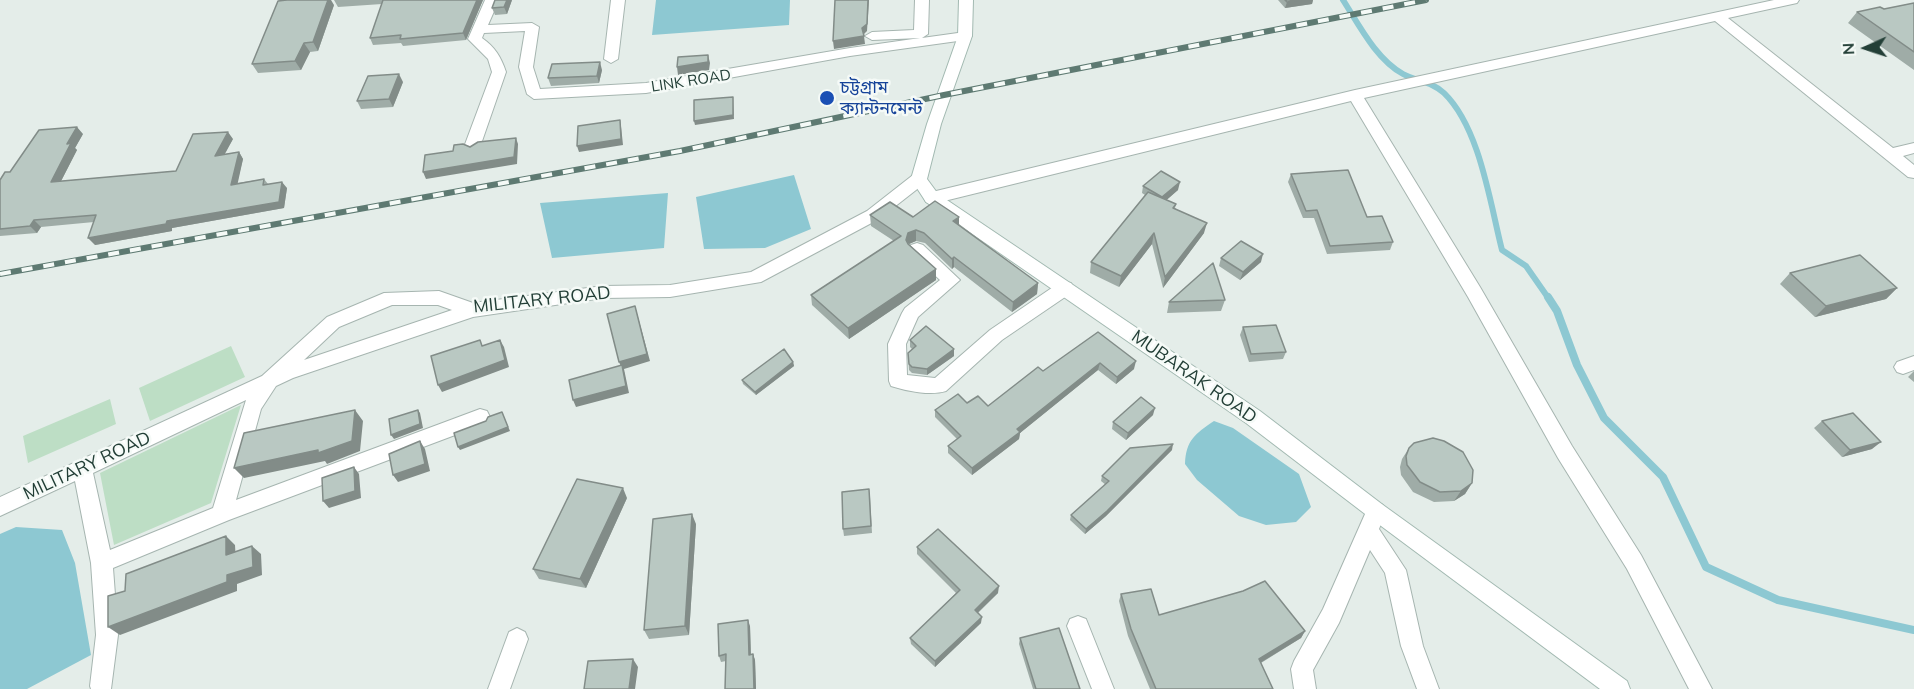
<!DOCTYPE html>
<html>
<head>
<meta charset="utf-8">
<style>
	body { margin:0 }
	#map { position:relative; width:1914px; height:689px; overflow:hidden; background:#e4ede9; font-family:Mulish,sans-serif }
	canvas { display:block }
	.north { position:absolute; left:1836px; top:18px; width:60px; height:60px; -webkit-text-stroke:4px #f5faf7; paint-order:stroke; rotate:267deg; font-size:16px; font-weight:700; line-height:24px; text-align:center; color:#233f37 }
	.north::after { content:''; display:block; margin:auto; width:21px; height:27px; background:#233f37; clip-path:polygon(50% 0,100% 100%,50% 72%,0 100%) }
</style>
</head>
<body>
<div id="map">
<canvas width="1914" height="689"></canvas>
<div class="north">N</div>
</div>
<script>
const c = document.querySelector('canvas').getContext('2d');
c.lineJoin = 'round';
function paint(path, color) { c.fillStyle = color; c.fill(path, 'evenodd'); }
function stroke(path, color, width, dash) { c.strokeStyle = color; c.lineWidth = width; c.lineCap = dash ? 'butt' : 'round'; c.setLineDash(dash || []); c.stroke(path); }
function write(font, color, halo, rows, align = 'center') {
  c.font = font + ' Mulish,"Noto Sans Bengali",sans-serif'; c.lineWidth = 5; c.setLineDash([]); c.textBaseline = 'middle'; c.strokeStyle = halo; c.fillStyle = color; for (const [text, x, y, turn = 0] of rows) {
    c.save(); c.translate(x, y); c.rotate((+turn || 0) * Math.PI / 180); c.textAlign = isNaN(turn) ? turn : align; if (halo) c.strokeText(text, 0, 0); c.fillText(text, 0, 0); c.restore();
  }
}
paint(new Path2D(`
	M231,346L245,377L150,421L139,388Z
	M110,399L116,424L28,463L23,436Z
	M241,405L211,503L114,545L100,473Z`), '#bddec5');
paint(new Path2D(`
	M656,0H790L789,25L652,35Z
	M794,175L811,229L765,248L704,249L696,197Z
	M668,193L664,248L552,258L540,203Z
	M1214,421L1233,428L1299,474L1311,507L1296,522L1266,525L1239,516L1197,480L1185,464C1186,440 1195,434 1214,421Z
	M16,527L62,530L75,563L91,655L27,689H0V534Z`), '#8dc8d2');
stroke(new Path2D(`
	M1343,0C1359,25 1376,59 1403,74C1416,81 1433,82 1444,93C1480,128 1490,203 1502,250L1526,266L1549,299`), '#8dc8d2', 6);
stroke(new Path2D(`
	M1548,297L1557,311L1577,365L1604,418L1663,477L1706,567L1778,600L1914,630`), '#8dc8d2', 8);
const street = new Path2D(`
	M485,0H499L488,25L532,23L539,27L533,67L540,89L646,83L850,48L920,38L872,40L865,36L872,32L914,30L915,0H929L928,34L922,38L965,32L972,36L965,40L850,56L646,93L534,99L527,94L519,67L525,31L484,33L482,38C495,47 501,57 506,72L480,147L472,152L464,147L492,72L488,59L468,39Z
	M611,0H625L618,59L611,63L604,59Z
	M1774,0H1799L1797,3L1728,18L1893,148L1914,143V153L1903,156L1914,165V178L1908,177L1715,21L1364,98L1480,287L1572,446L1641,555L1712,689H1689L1627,569L1558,458L1468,297L1351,101L932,204L926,202L924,198L926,194L932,192L1355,90Z
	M919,174L925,175L927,179L925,183L879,219L761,282L670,297L603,298L473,317L293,378L276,386L261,409L236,500L480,409L487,411L490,417L487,423L229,520L113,568L118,635L111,689H91L90,686L96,635L91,563L75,481L0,516V497L262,376L327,317L384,293L439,291L473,303L603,286L670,285L751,272L867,211L913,175ZM392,305H438L452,310L304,360L339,327ZM246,400L213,508L110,550L93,473Z
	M917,243L923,245L960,280L918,317L906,344L907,375L935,378L990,330L1059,283L1065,282L1071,283L1074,288L1071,293L1002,340L946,391C931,396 906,391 891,386L889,381L888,344L902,313L905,308L940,280L911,253L909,249L911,245Z
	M1914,356V370L1903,374L1897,372L1894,367L1897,362Z
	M1376,502L1383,505L1386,511L1379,529L1406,570L1423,646L1439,689H1417L1401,646L1385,573L1370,550L1339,623L1313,670L1316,689H1294L1291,669L1294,661L1323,609L1369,505Z
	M1078,616L1086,619L1114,689H1092L1067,626L1070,619Z
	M517,628L525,632L528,639L510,689H488L509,632Z`);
const secondary = new Path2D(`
	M959,0H973L972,36L941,124L927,179L938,194L1260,411L1383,505L1627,681L1630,689H1600L1369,517L1246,423L926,202L911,179L927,124L958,36Z`);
stroke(street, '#a6b5b0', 2);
stroke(secondary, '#a2b9b1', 2);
paint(street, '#fff');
paint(secondary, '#fff');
const rail = new Path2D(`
	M0,274L680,151L944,95L1426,0`);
stroke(rail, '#5e7a72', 6);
stroke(rail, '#f5faf7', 4, [11]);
paint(new Path2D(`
	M334,0H483L466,40L403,46L401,43L373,45L370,38L382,4L338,7Z
	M512,0L507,14L495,15L492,8Z
	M1278,0H1313L1312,4L1285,8Z
	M1914,3V70L1848,23L1857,12L1884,9Z
	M334,5L318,51L310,52L301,70L258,73L252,64Z
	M602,70L599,83L551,86L548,78Z
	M403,82L393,107L361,109L357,101Z
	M83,134L75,148L77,150L61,181L176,171L233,139L224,154L239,152L243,159L237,183L264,179L268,184L287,188L284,208L172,228V231L95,245L94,222L41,227L37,233L0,236V180L10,172Z
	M1291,174L1367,217L1393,242L1390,250L1327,254L1314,218H1303L1288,182Z
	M1143,186L1178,190L1166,200L1176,204L1175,208L1204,233L1163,288L1152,244L1119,287L1090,273L1091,262L1145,195L1142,193Z
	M870,215L913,217L959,224L1038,283L1037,294L1012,312L954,267L952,269L925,243L916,241L909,244L936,269V280L849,339L812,305L811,295L894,241L871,226Z
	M1221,258L1261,262L1240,280L1219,266Z
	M1790,273L1897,288L1886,299L1815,317L1780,284Z
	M1225,300L1221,311L1167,313L1169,302Z
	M1243,327L1286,352L1283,359L1249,362L1240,335Z
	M1098,332L1134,369L1116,384L1098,370L1020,433L1019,439L972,475L948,453V446L957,439L935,417V410L967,403L988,406L1043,371Z
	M910,340L954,349V356L927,375L912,373L909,370L908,353L912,349L910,347Z
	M793,362L794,366L756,395L743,384L742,380Z
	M1914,371V382L1908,377Z
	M1153,415L1126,440L1112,429L1113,422Z
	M1822,421L1872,449L1842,457L1814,428Z
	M1409,448L1472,483L1465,494L1454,501L1434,502L1413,492L1401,475L1400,467L1402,459Z
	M1172,450L1106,516L1085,534L1070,520L1071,515L1106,485L1101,481L1102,476Z
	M870,496L872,533L844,536L843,529Z
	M627,498L586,588L539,579L533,569Z
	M696,524L689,635L649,639L644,630Z
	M917,547L998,593L978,613L981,623L935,667L911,644L910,638L956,593L917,554Z
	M1121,594L1159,615L1305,631L1301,638L1261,663L1273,689H1150L1128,636L1119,601Z
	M750,626L751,655L753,654L755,660L756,689H725L726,661L721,662L719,656Z
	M1020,638L1080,689H1033L1019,644Z`), '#9faca7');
paint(new Path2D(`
	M328,0H331L334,5L318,51L313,42Z
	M477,0H483L466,40L463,33Z
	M507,0H512L507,14L504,7Z
	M868,0H869L867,31L863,35L862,28Z
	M1301,0H1313L1312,4L1285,8L1287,2Z
	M864,36L865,44L834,49L833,41Z
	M304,43L310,52L301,70L295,61Z
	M708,55L710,63L709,70L678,75L677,67Z
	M600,62L602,70L599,83L597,76Z
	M399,74L403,82L393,107L389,99Z
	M733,97L734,119L695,125L694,121Z
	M620,120L621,126L623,145L579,152L577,146Z
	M77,127L83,134L75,148L77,150L57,189L51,182L67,144Z
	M228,132L233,139L220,163L215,156Z
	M516,138L518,144L517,164L426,179L423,172Z
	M239,152L243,159L236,191L231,185Z
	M282,182L287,188L284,208L172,228V231L95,245L88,238L167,221Z
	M1180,182L1178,190L1161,205L1162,197Z
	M959,217V227L953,221Z
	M34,220L41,227L37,233L30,226Z
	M1207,223L1204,233L1163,288L1165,277Z
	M916,230V241L909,244L906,240L908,233Z
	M1154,233L1152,244L1119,287L1121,276Z
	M1263,254L1261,262L1240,280L1243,272Z
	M954,257V267L952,269V259Z
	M936,269V280L849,339L848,328Z
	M1038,283L1037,294L1012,312L1013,302Z
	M1897,288L1886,299L1815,317L1826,306Z
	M635,306L650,361L624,369L629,393L576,407L573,400L622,369L619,362Z
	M500,340L504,347L509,367L442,392L438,385Z
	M954,349V356L927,375V369Z
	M1136,361L1134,369L1116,384L1117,377Z
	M793,362L794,366L756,395L755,392Z
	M1100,363L1098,370L1020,433L1019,439L972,475V468L1017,429Z
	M1155,408L1153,415L1126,440L1128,433Z
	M355,410L363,421L360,451L327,464L325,461L244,478L234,468Z
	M418,410L420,413L423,428L394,439L391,435Z
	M502,412L510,431L460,450L458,447Z
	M420,441L425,449L430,471L398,482L393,475Z
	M1881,442L1872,449L1842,457L1850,450Z
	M1173,444L1172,450L1106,516L1085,534L1086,529Z
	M354,467L359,474L361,498L329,508L323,501Z
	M1472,483L1465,494L1454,501L1461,491Z
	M623,488L627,498L586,588L580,579Z
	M692,514L696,524L689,635L685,626Z
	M226,536L235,545L236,563L226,555Z
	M252,546L261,554L262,575L237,584V591L120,635L108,627L227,575Z
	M999,586L998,593L974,616L975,610Z
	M982,617L981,623L935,667V661Z
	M748,620L750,626L751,661L749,655Z
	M1305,631L1301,638L1255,666L1259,659Z
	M753,654L755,660L756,689H754Z
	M633,659L638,667L635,689H629Z`), '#828c88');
const building = new Path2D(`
	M287,0H328L313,42L304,43L295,61L252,64L278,1Z
	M383,0H477L463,33L400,39L401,35L370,38Z
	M495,0H507L504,7L492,8Z
	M835,0H868L867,24L862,28L864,36L833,41Z
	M1285,0H1301L1287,2Z
	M1914,3V52L1857,12L1880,7L1884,9Z
	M708,55V62L677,67L678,57Z
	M600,62L597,76L548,78L552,64Z
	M399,74L389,99L357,101L368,76Z
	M733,97V115L694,121V100Z
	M620,120L621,139L577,146L578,126Z
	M77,127L67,144L71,143L51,182L176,171L193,134L228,132L215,156L239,152L231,185L264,179L263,185L282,182L279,202L167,221L166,224L88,238L96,215L34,220L30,226L0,229V180L5,172H10L39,130Z
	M516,138L514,157L423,172L425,155L453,151L454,145L463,144L470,147L478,142Z
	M1348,170L1367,217L1382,216L1393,242L1330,246L1317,210L1306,211L1291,174Z
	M1161,171L1180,182L1162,197L1143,186Z
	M1148,192L1176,204L1173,208L1207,223L1165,277L1154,233L1121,276L1091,262Z
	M935,201L959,217L953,221L1038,283L1013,302L954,257L952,259L924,233L916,230L908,233L906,240L908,244L936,269L848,328L811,295L901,236L870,215L890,202L913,217Z
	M1241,241L1263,254L1243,272L1221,258Z
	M1860,255L1897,288L1826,306L1790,273Z
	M1213,263L1225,300L1169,302Z
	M635,306L647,354L619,362L607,314Z
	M1276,325L1286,352L1251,354L1243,327Z
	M926,326L954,349L927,369L912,367L909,364L908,353L916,346L910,340Z
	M1098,332L1136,361L1117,377L1100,363L1017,429L1020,432L972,468L948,446L961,436L935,410L958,394L967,403L978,396L988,406L1038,367L1043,371Z
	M480,340L482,346L500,340L505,360L438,385L431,356Z
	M784,349L793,362L755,392L742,380Z
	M622,365L626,386L573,400L569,380Z
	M1141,397L1155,408L1128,433L1113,422Z
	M355,410L352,441L318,453V450L234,468L244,433Z
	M418,410L420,424L391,435L389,419Z
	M502,412L508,427L458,447L454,433L486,421L488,417Z
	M1853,413L1881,442L1850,450L1822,421Z
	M1433,438L1444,441L1463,452L1473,470L1472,483L1461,491L1440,492L1420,482L1407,465L1406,456L1409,448L1414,443Z
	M420,441L425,464L393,475L389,454Z
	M1173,444L1107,511L1086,529L1071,515L1109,481L1102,476L1130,448Z
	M354,467L355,491L323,501L322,478Z
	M577,479L623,488L580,579L533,569Z
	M869,489L871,526L843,529L842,492Z
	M692,514L685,626L644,630L653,519Z
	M938,529L999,586L975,610L982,617L935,661L910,638L960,590L917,547Z
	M226,536V555L252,546L253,567L227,575V582L108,627V596L125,591L126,574Z
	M1265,581L1305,631L1259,659L1273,689H1156L1131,629L1121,594L1151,589L1159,615L1243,591Z
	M748,620L749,655L753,654L754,689H725L726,654L719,656L718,624Z
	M1059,628L1080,689H1036L1020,638Z
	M633,659L629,689H584L588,661Z`);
paint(building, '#b9c8c2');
stroke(building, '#828c88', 1.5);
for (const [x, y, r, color] of [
	[827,98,8,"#1a4fb4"]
]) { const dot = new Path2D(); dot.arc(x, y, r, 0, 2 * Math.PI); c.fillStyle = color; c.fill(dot); stroke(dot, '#f5faf7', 2); }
write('15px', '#233f37', '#f5faf7', [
	["LINK ROAD",691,81,-9]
]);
write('18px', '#164399', '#f5faf7', [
	["চট্টগ্রাম",840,88],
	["ক্যান্টনমেন্ট",840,109]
], 'left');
write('18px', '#233f37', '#f5faf7', [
	["MILITARY ROAD",542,300,-6],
	["MUBARAK ROAD",1194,377,35],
	["MILITARY ROAD",87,466,-25]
]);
</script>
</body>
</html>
